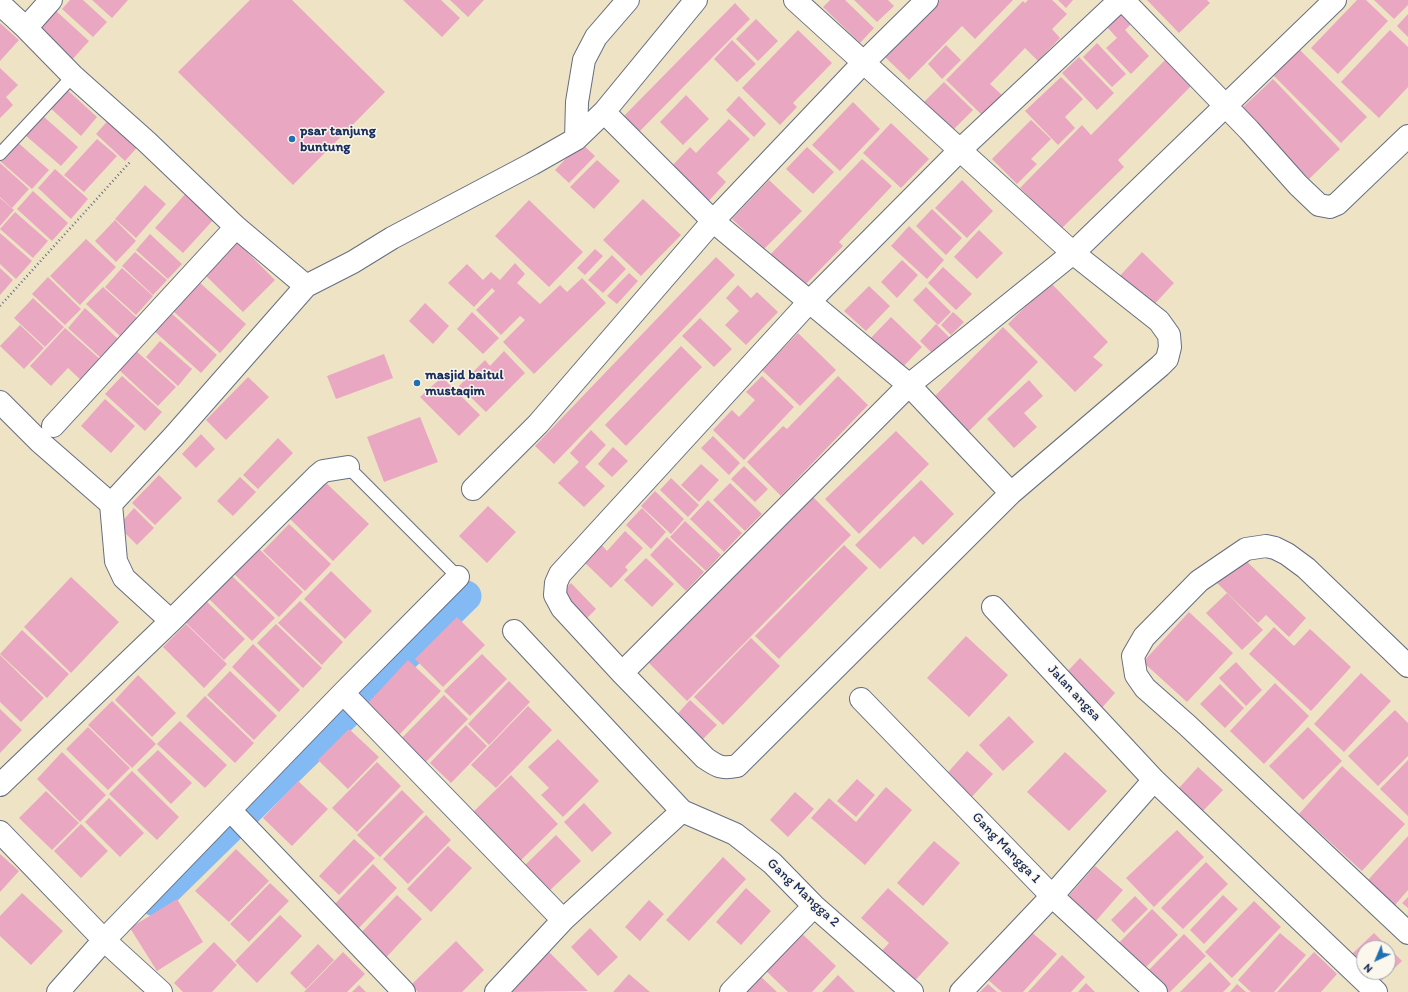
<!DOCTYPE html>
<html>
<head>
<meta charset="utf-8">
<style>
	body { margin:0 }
	#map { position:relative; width:1408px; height:992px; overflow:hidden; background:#efe3c5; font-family:Itim,sans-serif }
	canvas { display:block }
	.north { position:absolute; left:1356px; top:940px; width:40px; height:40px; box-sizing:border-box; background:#fbf7ec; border:1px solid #a1a7b3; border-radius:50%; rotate:224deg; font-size:11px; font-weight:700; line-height:16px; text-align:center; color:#1b2f5e }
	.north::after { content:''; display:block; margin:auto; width:14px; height:18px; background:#1f6fb2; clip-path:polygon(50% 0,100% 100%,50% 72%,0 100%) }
</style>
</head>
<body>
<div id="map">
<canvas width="1408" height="992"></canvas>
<div class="north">N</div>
</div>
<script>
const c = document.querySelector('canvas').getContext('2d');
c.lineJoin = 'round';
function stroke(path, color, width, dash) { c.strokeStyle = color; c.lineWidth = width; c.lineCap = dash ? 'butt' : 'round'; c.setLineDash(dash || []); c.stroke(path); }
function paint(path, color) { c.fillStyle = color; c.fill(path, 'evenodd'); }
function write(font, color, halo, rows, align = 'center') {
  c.font = font + ' Itim,sans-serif'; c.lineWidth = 3; c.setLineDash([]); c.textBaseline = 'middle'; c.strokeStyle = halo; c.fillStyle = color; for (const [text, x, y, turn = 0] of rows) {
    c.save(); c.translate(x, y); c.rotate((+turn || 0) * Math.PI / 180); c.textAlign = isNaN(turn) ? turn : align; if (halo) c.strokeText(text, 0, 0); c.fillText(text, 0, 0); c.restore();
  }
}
stroke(new Path2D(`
	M155,901L466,596`), '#83baf3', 31);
paint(new Path2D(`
	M70,0H83L107,22L93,37L62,9Z
	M92,0H128L112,18Z
	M250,0H292L385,92L293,185L178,72Z
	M403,0H441L460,18L442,37Z
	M450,0H484L468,17Z
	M830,0H845L874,28L860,43L823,7Z
	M854,0H888L894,6L877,22Z
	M940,0H1013L975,39L962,26L909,80L884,56Z
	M1028,0H1052L1067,14L1052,29L1060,38L1038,61L1025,48L990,84L1002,95L982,115L946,80L1023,1L1025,3Z
	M1058,0H1073L1066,8Z
	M1147,0H1207L1210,3L1179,33Z
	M1357,0H1366L1388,21L1338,74L1311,48Z
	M1374,0H1408V5L1394,19Z
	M735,3L750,19L638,133L622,118Z
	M1128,7L1138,17L1125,30L1149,56L1131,74L1106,48L1117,38L1107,27Z
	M55,10L89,41L70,62L36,32Z
	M1408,14V37L1397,26Z
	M756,19L778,41L758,61L736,39Z
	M0,23L19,40L0,61Z
	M798,30L832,63L793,103L797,107L780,125L742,88Z
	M1390,30L1408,47V87L1379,118L1341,82Z
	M732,40L756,64L737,82L714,59Z
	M1097,43L1126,74L1112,87L1083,57Z
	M946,45L961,60L942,79L928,64Z
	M1299,49L1367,117L1341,143L1273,75Z
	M1169,56L1195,82L1118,160L1124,167L1061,229L1020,188L1082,125L1091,135Z
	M1079,57L1114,93L1097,110L1062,73Z
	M0,68L18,85L6,97L13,105L0,118Z
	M1061,77L1083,99L1065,117L1075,128L1058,145L1025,111Z
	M1273,79L1340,149L1309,179L1241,109Z
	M944,82L973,110L952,131L923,103Z
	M64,87L97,117L81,136L47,105Z
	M686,95L709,119L683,145L660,122Z
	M739,96L766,124L754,137L726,110Z
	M853,102L880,129L840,171L812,145Z
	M43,116L78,147L61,166L25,135Z
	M111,117L140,144L125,161L96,134Z
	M729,119L750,139L717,173L726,182L705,205L669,169L690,147L696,153Z
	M1031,120L1051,139L1031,159L1037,164L1017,184L992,159Z
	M891,123L929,159L901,188L863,153Z
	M97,139L117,156L84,192L64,175Z
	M15,140L49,170L32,189L0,161V156Z
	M581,143L595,156L569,183L555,170Z
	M807,147L834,172L813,194L786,169Z
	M862,159L892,186L839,242L843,246L802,288L769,256Z
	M597,160L620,181L594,209L570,187Z
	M0,163L29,189L12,208L0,197Z
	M55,169L88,199L71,219L38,188Z
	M769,180L802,211L764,249L732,219Z
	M962,180L993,211L967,238L935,208Z
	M145,185L166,204L136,238L115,219Z
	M33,191L68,223L52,241L17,209Z
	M187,192L215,218L183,253L155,228Z
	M0,198L14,210L0,226Z
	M643,199L681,235L641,276L603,240Z
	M529,200L583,252L549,287L495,236Z
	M932,209L962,238L946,255L916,226Z
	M15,212L48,241L33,258L0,229Z
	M115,220L136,241L116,262L95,241Z
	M909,226L944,260L927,279L891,246Z
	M979,230L1003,253L977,279L954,257Z
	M0,233L32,261L16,279L0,264Z
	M150,234L182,264L168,279L136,250Z
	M86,239L116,267L80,305L50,276Z
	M237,242L275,280L243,312L205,275Z
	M595,249L603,256L585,275L577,268Z
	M135,252L167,280L153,295L122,266Z
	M1142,252L1174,283L1149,310L1117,279Z
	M612,255L626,269L603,293L588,280Z
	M716,257L735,275L554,464L535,446Z
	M902,260L918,275L897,298L881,282Z
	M515,263L525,274L517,283L540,304L560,285L567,292L582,278L606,303L534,374L503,342L525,320L520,316L501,335L476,310L495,291L492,288L474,307L448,283L467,264L483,280L491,272L500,280Z
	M943,267L972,294L956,310L928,283Z
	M0,268L13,280L0,295Z
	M122,268L153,296L136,315L105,287Z
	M629,273L638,281L617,304L607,296Z
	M48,277L81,309L65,325L32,294Z
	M199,282L246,324L220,353L173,311Z
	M1050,282L1108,342L1093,357L1103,365L1075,392L1008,324Z
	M738,285L751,298L757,292L778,312L746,345L725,325L739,311L726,298Z
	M869,286L890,306L866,331L844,311Z
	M103,287L137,318L120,336L86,304Z
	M926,287L951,312L938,325L913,300Z
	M33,298L64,327L45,347L14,318Z
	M425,303L449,326L433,344L409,321Z
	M85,308L119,340L102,359L68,328Z
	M169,311L217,355L201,373L152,329Z
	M472,312L499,338L483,354L457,329Z
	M953,312L964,322L951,335L941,325Z
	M891,317L922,347L899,371L868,341Z
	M700,318L732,349L714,367L682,336Z
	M936,324L949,337L933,354L920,341Z
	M20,325L44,348L24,369L0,346Z
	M1003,327L1038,362L966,434L931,400Z
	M65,328L102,361L83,382L68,368L51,386L30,366Z
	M798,333L836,370L800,406L762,370Z
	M160,341L192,369L178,386L146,357Z
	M681,346L702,367L626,446L605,425Z
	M134,349L176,387L158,406L117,368Z
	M504,351L525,373L486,412L459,386L485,360L490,366Z
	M384,354L393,378L336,399L327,376Z
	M122,376L162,412L145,431L105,394Z
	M762,376L794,407L744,460L713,430L732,410L739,417L755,400L746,392Z
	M838,376L868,405L781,496L747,462L783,426L787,429Z
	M248,377L269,397L226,440L206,420Z
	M442,377L480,415L459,436L420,397Z
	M1029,380L1043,396L1024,413L1037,427L1014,448L987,419Z
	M105,399L135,426L111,453L81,426Z
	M420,417L438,462L384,482L367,437Z
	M591,430L606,445L585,467L605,486L584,507L558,483L579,462L570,453Z
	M896,431L929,464L859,534L825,499Z
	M201,434L215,449L196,468L182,454Z
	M713,436L740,463L729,475L701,448Z
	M278,438L293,453L258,489L243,475Z
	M613,447L628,461L612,477L598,464Z
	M701,464L719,480L699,502L681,485Z
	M744,466L768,489L755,502L731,479Z
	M159,475L182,498L155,525L132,503Z
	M240,477L256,492L233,516L217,501Z
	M671,478L699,505L688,517L660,490Z
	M322,479L369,524L333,561L287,516Z
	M921,480L954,514L923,545L914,536L880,569L855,545Z
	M730,483L762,514L745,531L713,500Z
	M655,491L684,519L671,534L641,506Z
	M812,496L851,535L687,701L648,662Z
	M708,500L742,533L724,552L690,519Z
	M488,506L516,532L487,563L459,536Z
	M134,508L154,528L137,545L118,526Z
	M642,508L666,532L651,549L626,525Z
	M685,521L721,555L706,571L670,537Z
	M289,524L331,564L305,591L263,551Z
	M625,531L643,548L625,567L628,570L611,588L581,559L598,541L607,551Z
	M667,537L704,572L686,591L650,555Z
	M254,544L303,592L279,617L230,570Z
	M844,545L868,568L779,659L755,636Z
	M1240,555L1306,618L1289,637L1266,615L1258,623L1215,581Z
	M646,558L674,584L652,607L624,580Z
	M331,571L372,611L345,639L304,599Z
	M228,572L275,618L252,641L205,595Z
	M71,577L119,622L71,673L24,627Z
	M571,583L596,609L583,622L557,596Z
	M1227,593L1263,630L1242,650L1206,613Z
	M202,597L245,639L224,660L181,618Z
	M300,601L343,642L322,665L278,623Z
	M1189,612L1233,653L1187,702L1143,662Z
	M457,617L485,645L443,687L415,659Z
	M186,624L227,664L204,688L163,647Z
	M276,624L322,668L303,688L257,643Z
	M1274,627L1294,646L1310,629L1351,667L1311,711L1249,654Z
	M22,630L69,674L47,698L0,654Z
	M966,636L1008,675L969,717L927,678Z
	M751,638L780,666L723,725L694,697Z
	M253,644L300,690L279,712L232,667Z
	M482,654L507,679L470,716L444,691Z
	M0,655L44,698L21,722L0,702Z
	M1080,658L1115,693L1100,710L1065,674Z
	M408,660L441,691L399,735L367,704Z
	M1236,662L1262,690L1246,706L1219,678Z
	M230,671L277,716L254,740L207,695Z
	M1361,673L1391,701L1344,752L1314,724Z
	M138,675L176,713L152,737L115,700Z
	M509,681L530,702L489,745L468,724Z
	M1275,683L1309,716L1264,764L1230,731Z
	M1220,684L1244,708L1225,728L1200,704Z
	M444,695L468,719L420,768L396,744Z
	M205,696L254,743L235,763L186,716Z
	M690,700L717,725L697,745L672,720Z
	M112,701L156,744L132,768L88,725Z
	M528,706L552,730L496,788L471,765Z
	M0,709L22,730L0,753Z
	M1395,710L1408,723V756L1378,786L1348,756Z
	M1009,716L1034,742L1003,771L979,745Z
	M180,721L227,765L205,788L157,744Z
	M466,725L487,746L451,783L430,763Z
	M88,727L130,768L108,790L66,749Z
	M1308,727L1342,761L1303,800L1269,766Z
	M349,729L379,757L348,789L318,760Z
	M558,739L599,781L563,817L541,795L549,788L528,767Z
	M158,750L192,783L171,804L137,770Z
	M967,751L993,774L967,802L942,779Z
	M62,752L106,795L80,822L37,779Z
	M1065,752L1107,791L1069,831L1027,792Z
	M1408,760V816L1380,789Z
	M377,762L401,786L357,832L332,808Z
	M1342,766L1405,824L1362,871L1299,814Z
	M1198,767L1223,790L1203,811L1179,788Z
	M132,771L179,817L157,840L109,794Z
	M511,775L558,824L517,864L470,815Z
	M857,779L875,795L856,817L837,801Z
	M298,781L328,809L292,846L263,818Z
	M886,787L912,810L865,865L811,818L829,798L856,822Z
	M402,790L424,812L380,857L357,835Z
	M46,791L79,823L52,850L19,818Z
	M795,792L814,809L788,837L770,820Z
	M109,798L144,833L120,857L85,822Z
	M584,803L612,833L592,852L564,822Z
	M426,815L451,840L408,884L383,859Z
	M81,824L108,851L81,878L54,851Z
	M1177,830L1204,857L1154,907L1126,878Z
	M556,835L581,861L547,893L522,868Z
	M1408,836V890L1395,905L1368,880Z
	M354,839L375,858L339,895L319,876Z
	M934,841L960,863L923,906L897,883Z
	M448,846L472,868L431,912L407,889Z
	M236,849L269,881L229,922L195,891Z
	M0,854L19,871L0,892Z
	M723,857L746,879L689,941L666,920Z
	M1206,862L1228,884L1183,929L1161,908Z
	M373,864L397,888L356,931L331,908Z
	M1095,866L1123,890L1095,922L1067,898Z
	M270,883L289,901L249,942L230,924Z
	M746,888L771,911L741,945L716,922Z
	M888,888L949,943L911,985L877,956L889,943L861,918Z
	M22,893L63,931L31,965L0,936V916Z
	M397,895L422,919L381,963L356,938Z
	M1223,895L1238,909L1204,944L1190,930Z
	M1135,896L1148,909L1124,933L1111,920Z
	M1408,897V908L1402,903Z
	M177,899L203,942L157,971L130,928Z
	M649,900L664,914L640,941L625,927Z
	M1254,901L1281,927L1232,978L1205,952Z
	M1152,909L1178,935L1139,974L1114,948Z
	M280,915L302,936L257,983L235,961Z
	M590,928L618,957L598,976L571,947Z
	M798,930L836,966L812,992H788L763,968Z
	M1029,930L1057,954L1023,992H1002L987,979Z
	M1280,933L1306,955L1274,992H1251L1238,980Z
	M1374,933L1402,961L1379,983L1369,972H1388V948H1364V967L1352,954Z
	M1184,934L1206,956L1170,992H1160L1143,976Z
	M456,941L484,970L462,992H418L411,985Z
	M214,942L237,965L212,992H183L174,983Z
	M318,944L334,960L306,989L290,973Z
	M547,950L588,991L506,992Z
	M343,952L365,974L347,992H304Z
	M1314,952L1337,974L1321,992H1277Z
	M1062,955L1085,977L1071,992H1028Z
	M1210,962L1231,984L1223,992H1180Z
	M756,972L777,992H736Z
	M629,974L650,992H613Z
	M838,975L855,992H822Z
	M1086,983L1095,992H1078Z
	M988,984L997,992H980Z
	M1237,984L1246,992H1230Z
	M359,985L366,992H352Z`), '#e9a7c2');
const lane = new Path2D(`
	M0,154L73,76
	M348,467L458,577`);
const street = new Path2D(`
	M795,0L1073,253L1159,321L1169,335L1170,347L1167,359L1160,366L1011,493L737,766C722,769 718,767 705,758L622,673L562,608L555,595L556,583L560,574L810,301L960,150L1120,0
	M1123,0L1249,130L1298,185L1319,205L1330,207L1337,204L1408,136
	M0,4L26,28L73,76L147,142L236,227L306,286
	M26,28L51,0
	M604,112L713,221L909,385L1011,493
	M576,139L577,102L584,60L596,37L628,0
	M0,402L40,442L111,504L174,436L306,286L353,262L392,238L532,164L576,139L604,112L696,0
	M53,426L236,227
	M473,489L538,424L713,221L863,63L927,0
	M111,504L116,561L124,578L171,621
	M993,607L1154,780L1376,992
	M514,631L682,811L735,834L772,863L814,906L912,992
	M1408,666L1306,568L1287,554L1275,548L1266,546L1246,549L1199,581L1144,637L1133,656L1136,675L1145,688L1187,725L1408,933
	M622,673L909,385L1073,253L1335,0
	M343,693L563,920
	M861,699L1052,896L1156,992
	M0,785L171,621L317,476L323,471L348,467
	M230,810L404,992
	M0,832L104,940L161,992
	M58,992L104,940L343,693L458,577
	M496,992L563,920L682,811
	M731,992L814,906
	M961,992L1052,896L1154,780`);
stroke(lane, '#656e82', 14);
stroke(street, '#656e82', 24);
stroke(new Path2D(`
	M0,306L130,162`), '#656e82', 2.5, [1, 3]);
stroke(lane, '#fff', 12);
stroke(street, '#fff', 22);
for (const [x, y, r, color] of [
	[292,139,4,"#1f6fb2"],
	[417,383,4,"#1f6fb2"]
]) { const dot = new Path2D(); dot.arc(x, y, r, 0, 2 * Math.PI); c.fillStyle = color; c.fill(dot); stroke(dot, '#fbf7ec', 1.5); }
write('bold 14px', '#1b2f5e', '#fbf7ec', [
	["psar tanjung",300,131],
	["buntung",300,147],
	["masjid baitul",425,375],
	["mustaqim",425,391]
], 'left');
write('14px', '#1b2f5e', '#fbf7ec', [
	["Jalan angsa",1074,693,47],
	["Gang Mangga 1",1006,848,46],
	["Gang Mangga 2",803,893,43]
]);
</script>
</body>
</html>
